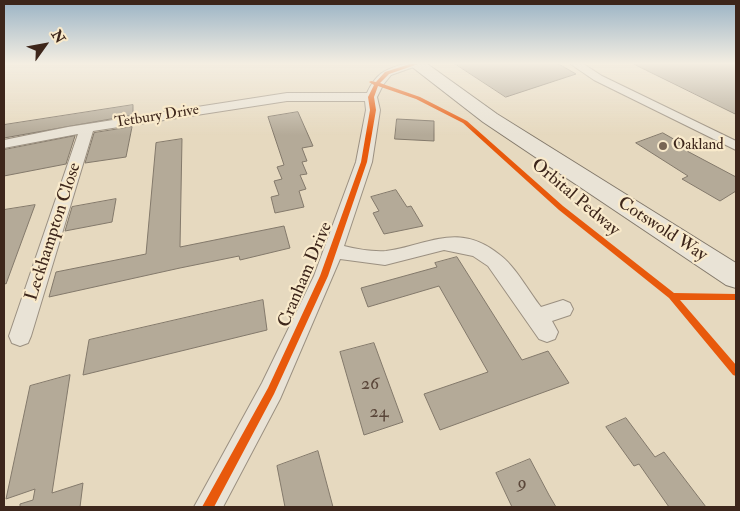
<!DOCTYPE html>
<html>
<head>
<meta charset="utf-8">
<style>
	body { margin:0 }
	#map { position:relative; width:740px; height:511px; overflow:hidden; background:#e6d9bf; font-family:"IM FELL Double Pica",serif }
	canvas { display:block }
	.frame { position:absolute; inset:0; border:5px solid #3d261b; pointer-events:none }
	.north { position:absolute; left:20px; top:20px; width:50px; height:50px; -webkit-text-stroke:4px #f9eacb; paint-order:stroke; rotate:58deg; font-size:14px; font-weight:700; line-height:20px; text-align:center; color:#3d261b }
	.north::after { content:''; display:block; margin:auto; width:18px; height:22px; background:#3d261b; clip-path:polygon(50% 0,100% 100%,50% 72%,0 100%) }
</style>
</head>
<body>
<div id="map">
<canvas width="740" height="511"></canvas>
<div class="frame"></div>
<div class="north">N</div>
</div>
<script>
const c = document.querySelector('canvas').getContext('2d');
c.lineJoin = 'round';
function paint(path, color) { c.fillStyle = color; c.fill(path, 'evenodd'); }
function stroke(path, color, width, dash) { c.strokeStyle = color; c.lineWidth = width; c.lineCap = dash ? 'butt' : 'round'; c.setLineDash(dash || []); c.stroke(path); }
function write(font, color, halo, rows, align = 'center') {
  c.font = font + ' "IM FELL Double Pica",serif'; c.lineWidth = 4.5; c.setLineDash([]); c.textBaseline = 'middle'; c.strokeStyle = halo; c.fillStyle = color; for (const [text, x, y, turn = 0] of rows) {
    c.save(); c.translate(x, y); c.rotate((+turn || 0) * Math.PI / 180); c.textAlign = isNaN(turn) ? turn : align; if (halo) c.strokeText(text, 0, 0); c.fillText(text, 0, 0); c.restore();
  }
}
const building = new Path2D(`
	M454,63H557L576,74L506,97Z
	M632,63H736V114Z
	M133,105V115L4,138V125Z
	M298,112L313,146L302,148L307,161L302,162L307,174L300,175L306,189L299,191L304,207L275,213L271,197L279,195L274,181L282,179L277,167L284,165L268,117Z
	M397,119L434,121V141L395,139Z
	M132,127L126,157L85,163L94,133Z
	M663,133L691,149L687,151L736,177V191L720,201L682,179L688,176L636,143Z
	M75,136L66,164L4,176V150Z
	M182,139L180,247L284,226L290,248L240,260L239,256L180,268L49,297L56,272L146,254L156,143Z
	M396,190L407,207L411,206L423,226L384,234L373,213L379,211L371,197Z
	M116,199L112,222L65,231L72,207Z
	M35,205L6,284L4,283V210Z
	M457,257L522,360L548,351L569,383L440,430L424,394L488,372L439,286L368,307L361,288L437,267L435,263Z
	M263,300L267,330L83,375L89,340Z
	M374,343L403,422L364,435L340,352Z
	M70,375L52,493L83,483L80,507H20V504L33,500L35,489L6,499L30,386Z
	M626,418L655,457L664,452L706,507H669L639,464L634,466L606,427Z
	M318,451L333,507H285L277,466Z
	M530,459L549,495L556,507H512L496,473Z`);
paint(building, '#b4aa98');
stroke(building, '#83796b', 1);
const street = new Path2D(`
	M406,63L422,64L391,75L383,85L377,97L380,110L372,162L344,246C356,249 373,252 386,251C429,245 458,221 500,255C515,266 529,292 541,307L563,300L570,303L573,309L570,315L552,321L558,332L555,339L547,342L539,339L488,266L473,256L444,250L385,265L340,259L280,399L223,507H194L262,383L314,276L356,162L366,110L365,101H287L93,131L31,336L28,343L20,346L12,343L9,336L78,134L4,148V140L68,127L287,93H367C377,72 385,70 406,63Z
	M569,63H582L602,76L736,141V150L594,80Z`);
const secondary = new Path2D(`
	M407,63H426L497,114L736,263V288L726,285L483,122Z`);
stroke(street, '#9b9081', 2);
stroke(secondary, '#83796b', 2);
paint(street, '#e9e3d6');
paint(secondary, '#e9e3d6');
paint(new Path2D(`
	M413,63L418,64L389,74L380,83L420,97L467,121L563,206L674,293L736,294V300H680L736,365V376L733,375L669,298L559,210L463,123L416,99L378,86L374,97L376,110L367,162L328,276L274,394L214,507H202L268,388L320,276L361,162L370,110L368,97L374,85L369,82L371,81L376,82L385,72Z`), '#e8590c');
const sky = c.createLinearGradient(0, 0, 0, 135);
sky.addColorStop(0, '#9ab3c5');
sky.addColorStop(0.47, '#f4eee2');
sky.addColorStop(1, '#f4eee200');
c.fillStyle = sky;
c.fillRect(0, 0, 740, 135);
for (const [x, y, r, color] of [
	[663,146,5,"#786554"]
]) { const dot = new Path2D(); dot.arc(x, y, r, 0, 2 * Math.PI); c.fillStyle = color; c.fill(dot); stroke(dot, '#f9eacb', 2); }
write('15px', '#3d261b', '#f9eacb', [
	["Tetbury Drive",157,117,-9]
]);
write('15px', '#3d261b', '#f9eacb', [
	["Oakland",673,146]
], 'left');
write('18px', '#3d261b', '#f9eacb', [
	["Orbital Pedway",575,198,40],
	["Cotswold Way",662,230,33],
	["Leckhampton Close",54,232,-72],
	["Cranham Drive",306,275,-67]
]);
write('18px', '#5b473a', null, [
	["26",370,385],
	["24",379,413],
	["9",522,484]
]);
</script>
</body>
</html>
